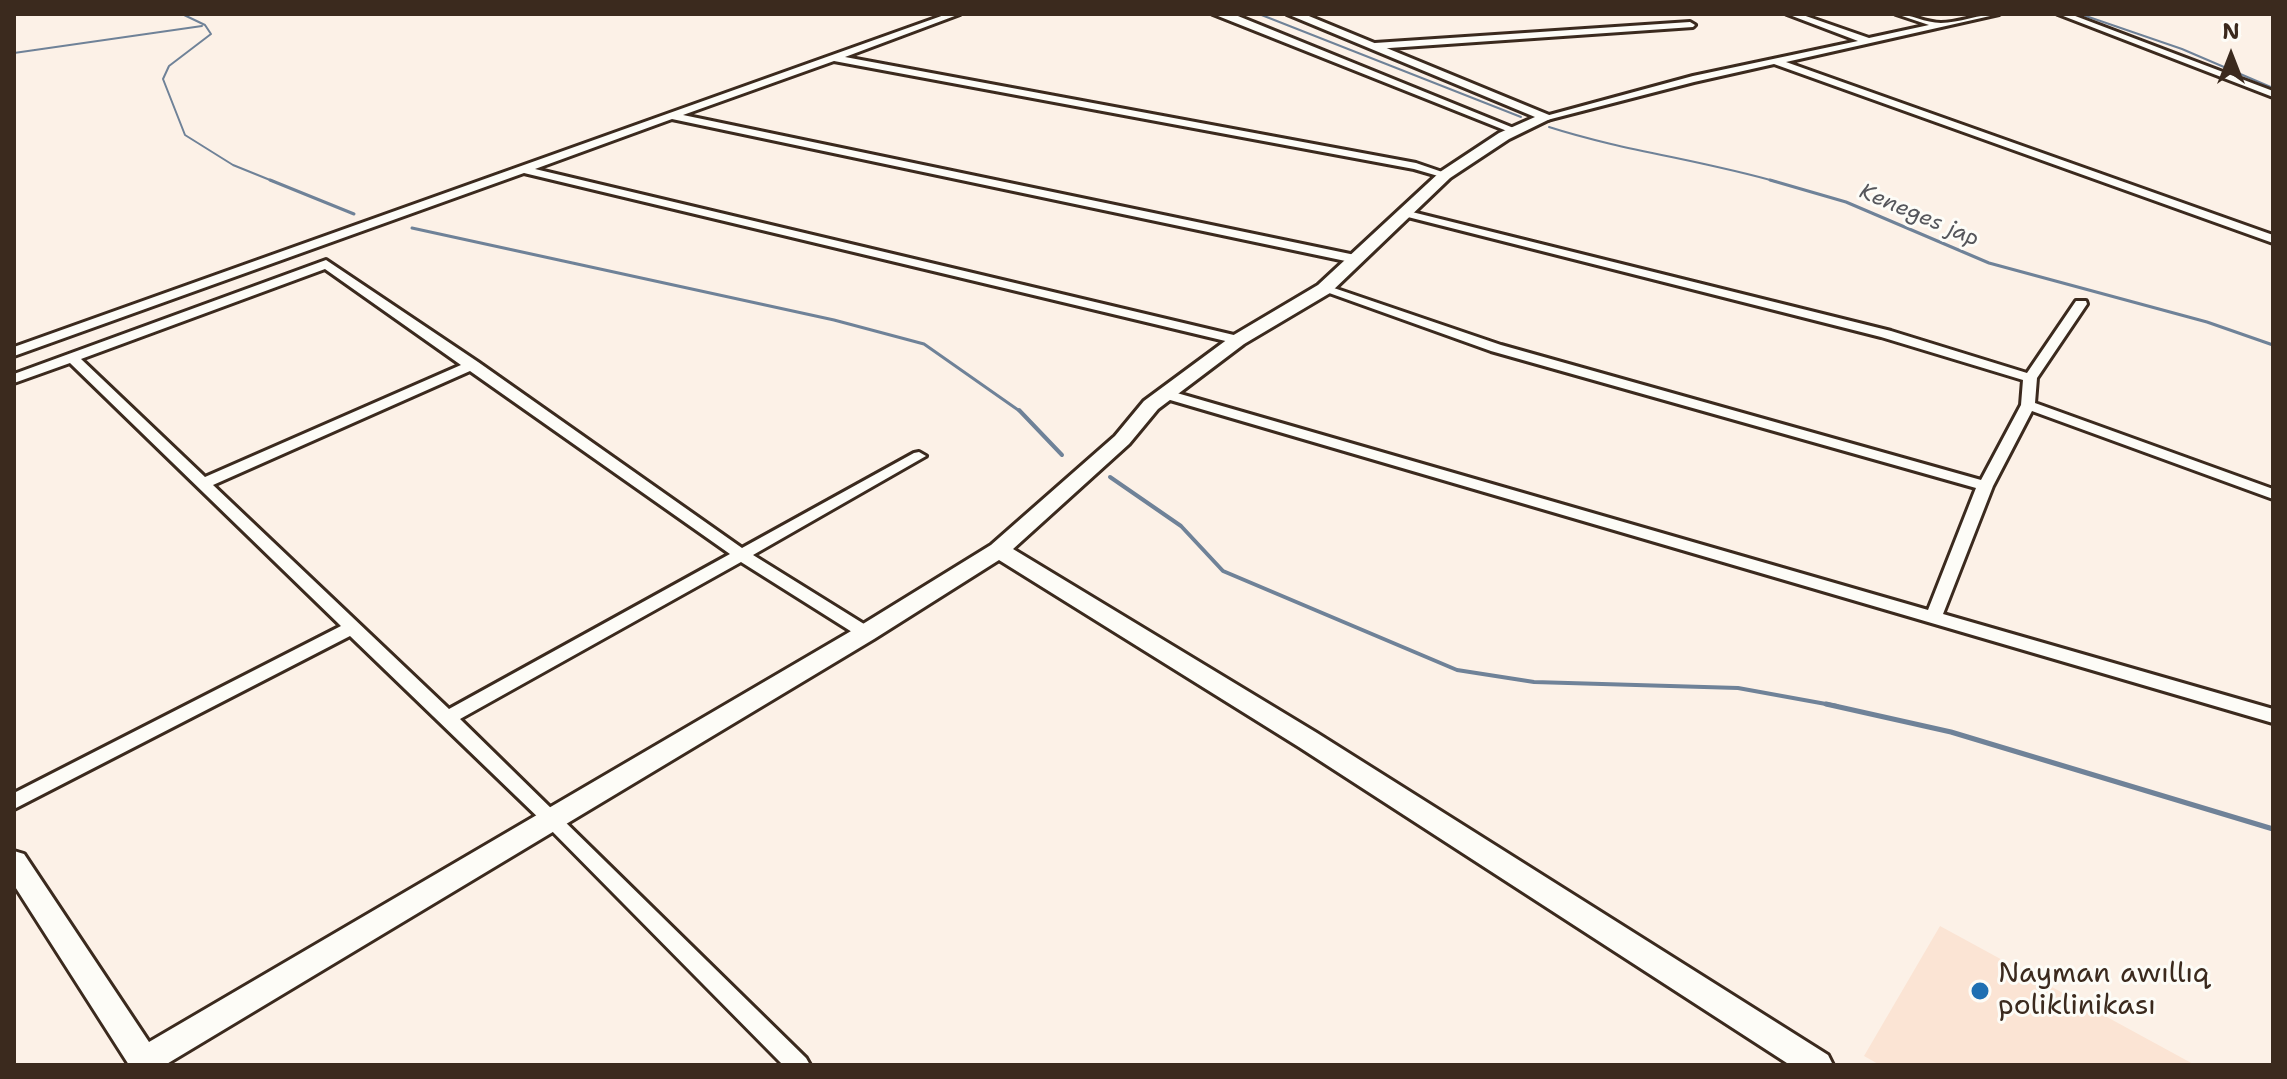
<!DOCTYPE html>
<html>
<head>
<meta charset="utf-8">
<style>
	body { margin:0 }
	#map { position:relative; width:2287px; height:1079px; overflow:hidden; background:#fcf1e7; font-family:"Shantell Sans",sans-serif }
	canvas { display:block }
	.frame { position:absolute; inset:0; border:16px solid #3b2a1e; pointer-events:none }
	.north { position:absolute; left:2191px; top:16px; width:80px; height:80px; -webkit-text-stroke:6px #fdfcf7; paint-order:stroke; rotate:0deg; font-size:22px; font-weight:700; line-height:32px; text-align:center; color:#3b2a1e }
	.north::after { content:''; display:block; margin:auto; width:28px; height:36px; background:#3b2a1e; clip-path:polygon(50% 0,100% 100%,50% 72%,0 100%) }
</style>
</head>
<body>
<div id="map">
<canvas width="2287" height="1079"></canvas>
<div class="frame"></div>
<div class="north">N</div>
</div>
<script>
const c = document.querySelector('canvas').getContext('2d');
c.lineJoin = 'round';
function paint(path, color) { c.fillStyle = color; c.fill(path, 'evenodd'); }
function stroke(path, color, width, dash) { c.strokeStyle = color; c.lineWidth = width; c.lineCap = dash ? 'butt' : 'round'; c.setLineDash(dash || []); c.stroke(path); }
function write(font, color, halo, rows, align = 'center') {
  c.font = font + ' "Shantell Sans",sans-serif'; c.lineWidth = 6; c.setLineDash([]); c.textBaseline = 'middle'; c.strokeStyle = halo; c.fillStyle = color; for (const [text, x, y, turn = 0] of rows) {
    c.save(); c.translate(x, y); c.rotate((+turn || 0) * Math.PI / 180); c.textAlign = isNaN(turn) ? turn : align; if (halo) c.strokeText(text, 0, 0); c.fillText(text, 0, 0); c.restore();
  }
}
paint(new Path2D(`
	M1940,926L2195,1065H1880L1864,1056Z`), '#fbe4d4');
stroke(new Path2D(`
	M182,14L205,25L211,34L169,66L163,79L185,135L233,165L275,182
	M1259,14L1521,117
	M2080,14L2182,49L2273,88
	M14,53L202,26
	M1549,127C1624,151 1701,160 1777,182`), '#6f8298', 2);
stroke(new Path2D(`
	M270,180L354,214
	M1770,180L1846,202L1989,263L2207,322L2273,345
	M412,228L834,320L924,344L1021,412`), '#6f8298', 3);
stroke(new Path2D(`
	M1019,410L1062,455
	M1110,477L1181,526L1223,571L1457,670L1534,682L1738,688L1837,706`), '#6f8298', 4);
stroke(new Path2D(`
	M1826,704L1951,732L2273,829`), '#6f8298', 5);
const street = new Path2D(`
	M947,14H960L845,57L1416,163L1451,175L1445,178L1414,169L834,61L683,115L1355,255L1361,259L1355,263L672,119L535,169L1238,336L1245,340L1238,344L524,173L14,356V347Z
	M1213,14H1233L1521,131L1512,133Z
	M1787,14H1800L1869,38L1929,25L1896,14C1911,14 1925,23 1941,23C1959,23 1979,14 1999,14L1786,62L2273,235V243L1774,64L1694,82L1547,120L1542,117L1693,76L1858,41Z
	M2058,14H2070L2273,91V97Z
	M1690,22L1695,25L1693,27L1375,49L1370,46L1375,43Z
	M1404,210L1891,331L2027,373L2076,301H2086L2087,304L2037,378L2035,403L2273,489V499L2032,411L1993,486L1943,614L2273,709V723L1160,397L1158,394L1160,391H1170L1928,610L1976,488L1491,351L1318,289L1324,285L1328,286L1501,345L1981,480L2021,405L2023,380L1881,337L1400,215L1398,213Z
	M326,260L478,362L742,548L914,453L919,452L926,456L753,555L872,629L875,633L872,637H860L741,562L460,719L806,1058L810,1065H783L544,823L350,636L14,809V793L341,626L70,363L14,383V374ZM325,269L461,365L205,477L81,359ZM470,371L730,554L449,709L213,485Z`);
const secondary = new Path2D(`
	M1287,14H1304L1554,117L1509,139L1450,178L1330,293L1244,344L1158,409L1129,444L1013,549L1317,733L1828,1055L1833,1065H1790L1299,747L999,560L874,639L165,1065H129L14,885V851L24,854L149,1042L858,627L991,545L1115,436L1144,401L1232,336L1318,285L1440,172L1499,133L1535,117Z`);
stroke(street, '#3b2a1e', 6);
stroke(secondary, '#3b2a1e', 6);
paint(street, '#fdfcf7');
paint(secondary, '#fdfcf7');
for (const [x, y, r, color] of [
	[1980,991,10,"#1f6fb2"]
]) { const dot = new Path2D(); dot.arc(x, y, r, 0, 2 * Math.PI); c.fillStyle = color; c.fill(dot); stroke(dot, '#fdfcf7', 3); }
write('italic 22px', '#55565b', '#fdfcf7', [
	["Keneges jap",1919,216,23]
]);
write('28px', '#3b2a1e', '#fdfcf7', [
	["Nayman awıllıq",1998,975],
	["poliklinikası",1998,1007]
], 'left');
</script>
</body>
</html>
